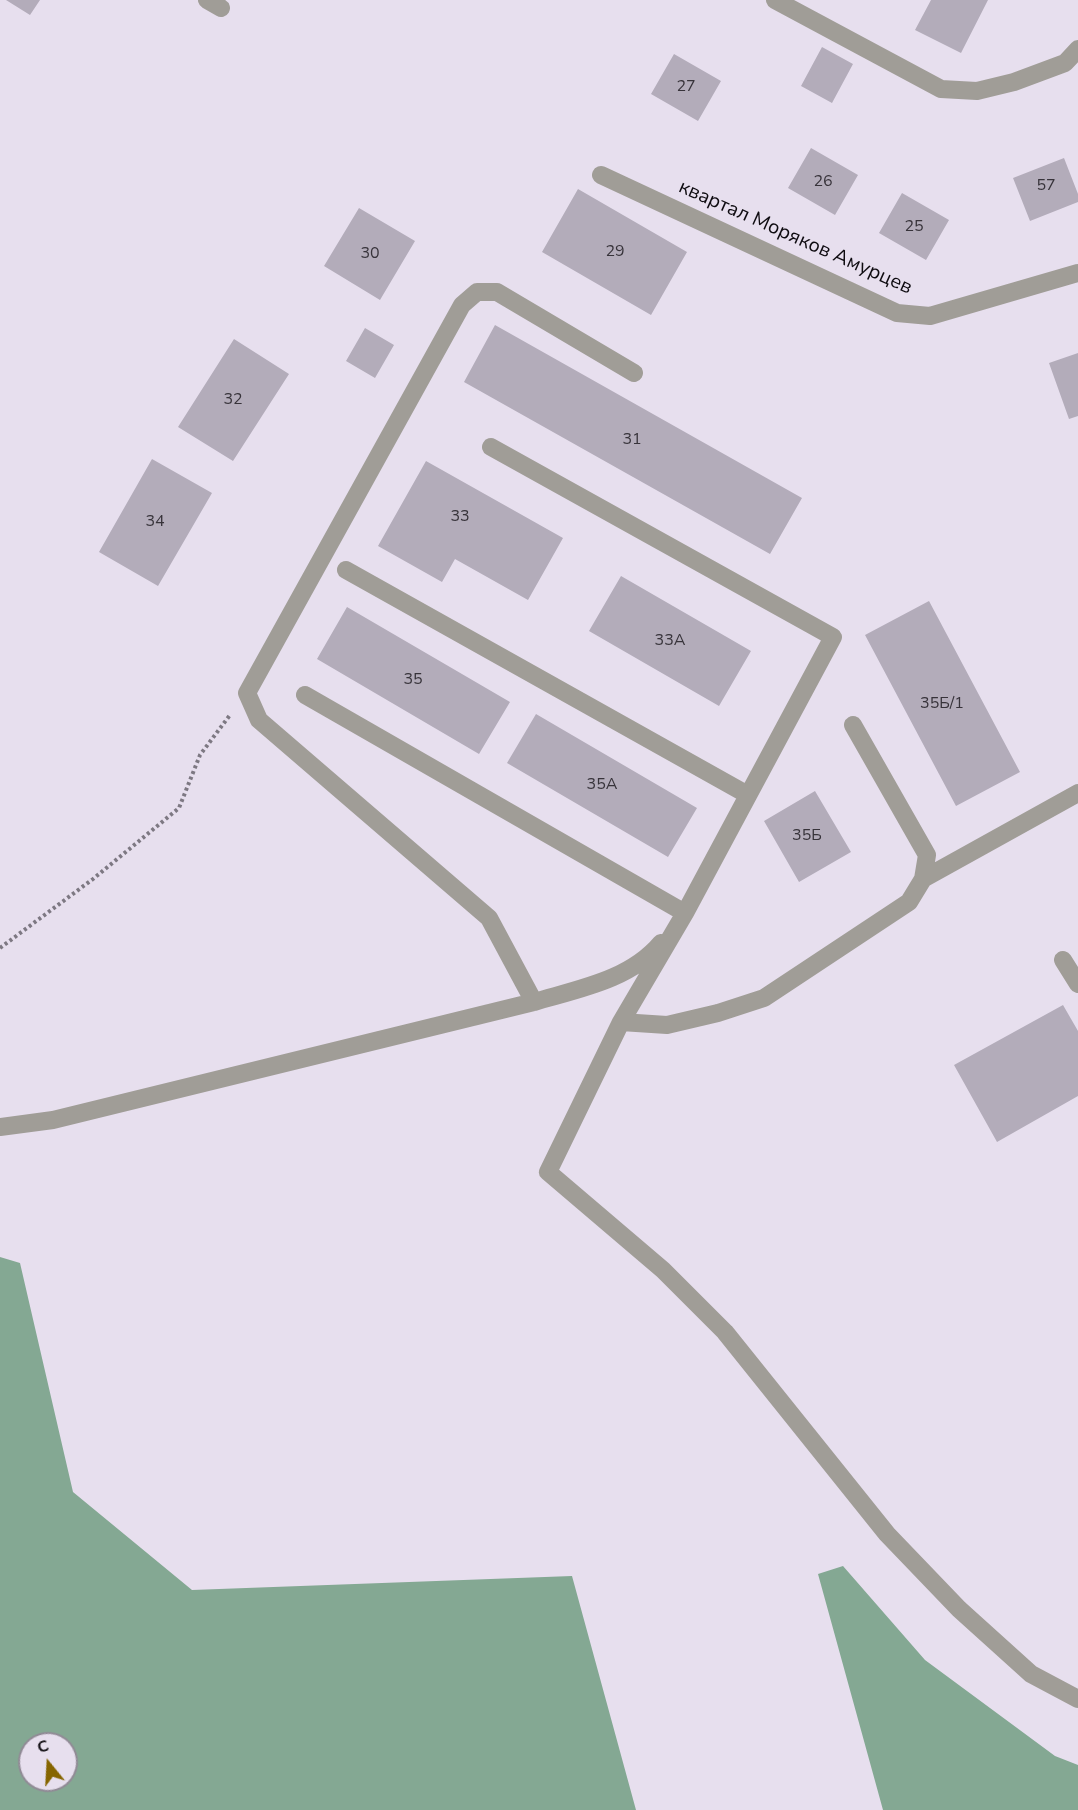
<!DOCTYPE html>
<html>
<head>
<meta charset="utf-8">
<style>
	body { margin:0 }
	#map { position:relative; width:1078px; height:1810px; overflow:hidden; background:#e7dfee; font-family:"Nunito Sans",sans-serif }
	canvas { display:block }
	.north { position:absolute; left:18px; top:1732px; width:60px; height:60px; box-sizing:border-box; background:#e7dfee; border:2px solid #908a95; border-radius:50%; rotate:342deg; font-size:16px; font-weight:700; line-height:24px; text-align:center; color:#0e0b10 }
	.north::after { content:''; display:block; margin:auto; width:21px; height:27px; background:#866500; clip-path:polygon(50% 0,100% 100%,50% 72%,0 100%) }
</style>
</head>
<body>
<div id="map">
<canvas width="1078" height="1810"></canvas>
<div class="north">С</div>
</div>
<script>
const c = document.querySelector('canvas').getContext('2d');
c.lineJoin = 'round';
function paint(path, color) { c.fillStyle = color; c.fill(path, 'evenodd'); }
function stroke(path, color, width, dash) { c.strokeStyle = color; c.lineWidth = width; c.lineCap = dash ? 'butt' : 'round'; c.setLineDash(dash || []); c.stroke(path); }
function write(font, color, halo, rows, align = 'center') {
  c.font = font + ' "Nunito Sans",sans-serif'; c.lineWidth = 4.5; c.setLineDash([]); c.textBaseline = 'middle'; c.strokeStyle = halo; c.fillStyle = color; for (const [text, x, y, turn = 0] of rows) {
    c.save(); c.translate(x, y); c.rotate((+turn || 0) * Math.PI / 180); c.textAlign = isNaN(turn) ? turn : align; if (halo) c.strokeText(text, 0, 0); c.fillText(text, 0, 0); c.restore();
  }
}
paint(new Path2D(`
	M0,1257L20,1263L73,1492L192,1590L572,1576L636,1810H0ZM30,1744H66V1780H30Z
	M843,1566L925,1660L1055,1756L1078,1765V1810H883L818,1574Z`), '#84a893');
paint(new Path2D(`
	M6,0H40L30,15Z
	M931,0H988L961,53L915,30Z
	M822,47L853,64L832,103L801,86Z
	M674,54L721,81L698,121L651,94Z
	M811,148L858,175L835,215L788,188Z
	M1064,158L1078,194V202L1030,221L1013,178Z
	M578,189L687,252L651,315L542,252Z
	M902,193L949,220L926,260L879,233Z
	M359,208L415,241L380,300L324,266Z
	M495,325L802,498L770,554L464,382Z
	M365,328L394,345L375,378L346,361Z
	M234,339L289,374L233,461L178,427Z
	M1078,353V416L1069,419L1049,363Z
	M152,459L212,493L158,586L99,552Z
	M426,461L563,538L528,600L455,559L442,582L378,546Z
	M621,576L751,651L719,706L589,631Z
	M929,601L1020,772L956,806L865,635Z
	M347,607L510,702L479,754L317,659Z
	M536,714L697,808L668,857L507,763Z
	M815,791L851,852L799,882L764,821Z
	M1063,1005L1078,1031V1096L997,1142L954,1065Z`), '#b3acba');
stroke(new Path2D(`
	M0,948L93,879L179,808L200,755L230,715`), '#7d7882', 4, [3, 3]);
stroke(new Path2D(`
	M207,0L221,8
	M775,0L941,89L977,91L1014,82L1065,63L1078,49
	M601,175L897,313L930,316L1078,273
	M491,447L833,637L685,913L621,1022L548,1172L663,1270L725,1332L887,1534L959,1609L1031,1674L1078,1699
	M346,570L748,795
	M305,695L685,913
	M923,879L1078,793
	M1063,960L1078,984
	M534,1002L489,918L259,720L247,693L462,305L477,292H497L634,373
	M621,1022L667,1025L718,1013L764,998L909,902L923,879L927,855L853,725
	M0,1127L53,1120L534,1002C578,989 630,980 661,943`), '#a09d97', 18);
write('16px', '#37333a', null, [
	["27",686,87],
	["26",823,182],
	["57",1046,186],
	["25",914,227],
	["29",615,252],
	["30",370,254],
	["32",233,400],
	["31",632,440],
	["33",460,517],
	["34",155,522],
	["33А",670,641],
	["35",413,680],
	["35Б/1",942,704],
	["35А",602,785],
	["35Б",807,836]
]);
write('20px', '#0e0b10', '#e7dfee', [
	["квартал Моряков Амурцев",795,238,24]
]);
</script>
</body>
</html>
